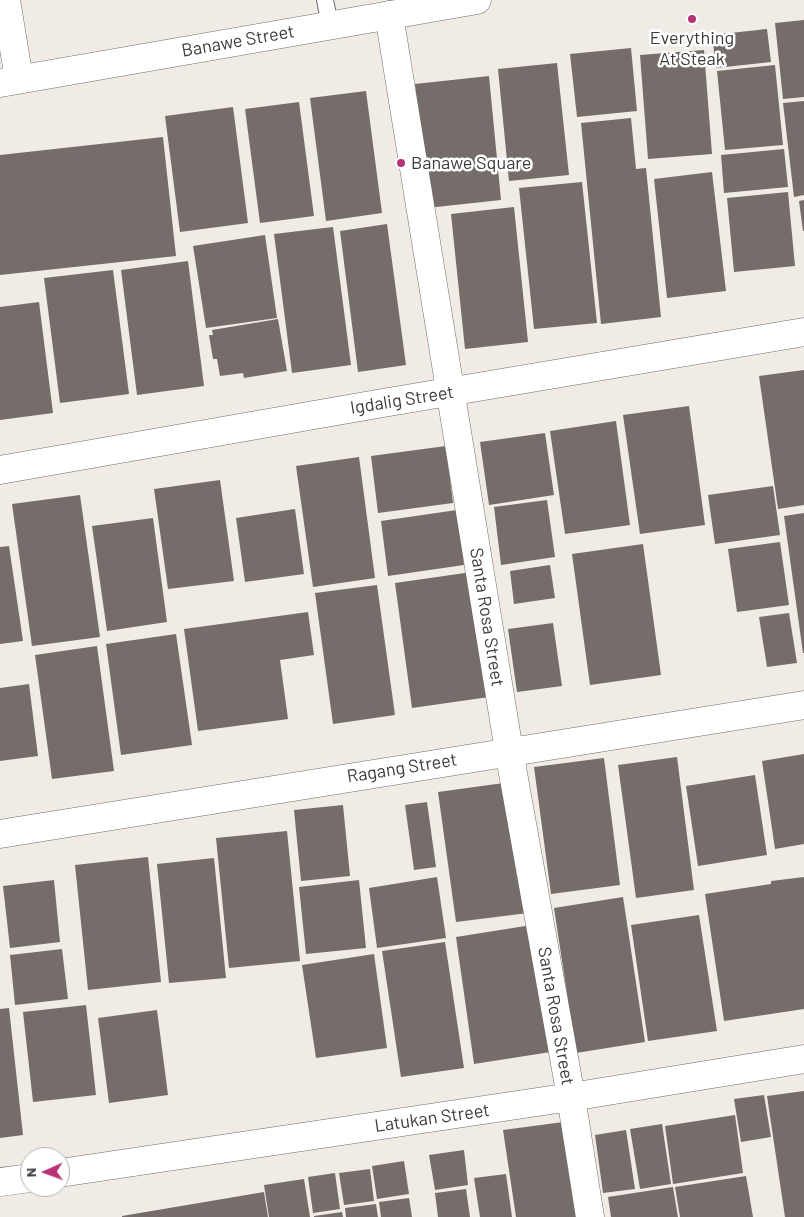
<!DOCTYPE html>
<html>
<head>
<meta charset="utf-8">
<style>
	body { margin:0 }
	#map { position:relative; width:804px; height:1217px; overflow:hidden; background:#f0ece5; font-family:Barlow,sans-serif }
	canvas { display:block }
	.north { position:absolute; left:20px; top:1147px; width:50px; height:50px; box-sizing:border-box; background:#fff; border:1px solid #b1b1af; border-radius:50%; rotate:268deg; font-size:14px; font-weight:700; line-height:20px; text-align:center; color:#3c3b38 }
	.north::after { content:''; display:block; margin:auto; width:18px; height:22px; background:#b83276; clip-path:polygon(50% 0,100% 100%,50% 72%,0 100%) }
</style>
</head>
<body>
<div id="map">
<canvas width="804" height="1217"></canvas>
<div class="north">N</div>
</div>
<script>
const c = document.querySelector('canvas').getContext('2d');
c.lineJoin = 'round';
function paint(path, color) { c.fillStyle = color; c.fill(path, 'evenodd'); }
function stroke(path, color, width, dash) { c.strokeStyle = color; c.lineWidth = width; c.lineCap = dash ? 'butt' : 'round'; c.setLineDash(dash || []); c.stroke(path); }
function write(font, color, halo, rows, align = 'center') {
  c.font = font + ' Barlow,sans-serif'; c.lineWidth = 5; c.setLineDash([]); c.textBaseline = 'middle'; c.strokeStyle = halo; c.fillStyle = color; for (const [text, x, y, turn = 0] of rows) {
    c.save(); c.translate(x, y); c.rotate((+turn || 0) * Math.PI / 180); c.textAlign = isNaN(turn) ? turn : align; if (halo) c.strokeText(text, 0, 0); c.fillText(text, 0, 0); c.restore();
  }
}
paint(new Path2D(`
	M804,20V97L783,99L775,23Z
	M767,29L771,62L716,68L712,35Z
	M631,48L637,111L577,117L570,54Z
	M704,50L712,154L648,159L640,55Z
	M557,63L569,175L509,181L498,69Z
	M775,65L783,145L725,150L717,71Z
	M489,76L501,200L427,208L415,84Z
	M366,91L382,213L326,221L310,98Z
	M804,101V195L794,197L783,103Z
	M299,102L314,216L260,223L245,109Z
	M233,107L248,223L180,232L165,116Z
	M631,118L636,169L646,168L661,317L601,324L581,123Z
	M163,137L176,256L0,275V155Z
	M784,149L788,187L724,193L721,155Z
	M712,172L726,291L667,298L654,179Z
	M582,182L597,323L534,329L519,188Z
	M788,192L795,266L734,272L727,198Z
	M804,200V231H803L799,201Z
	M514,207L528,342L465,349L451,214Z
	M387,224L406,365L358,372L340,231Z
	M333,227L351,365L292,373L274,234Z
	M265,235L277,318L206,328L193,246Z
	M188,261L204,386L137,395L121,270Z
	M113,270L129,394L60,403L44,278Z
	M39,302L53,413L0,420V307Z
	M278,319L287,371L244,378L243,373L220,376L217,359H213L209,335H213L212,330Z
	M804,370V505L778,509L759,376Z
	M689,406L705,525L640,534L623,415Z
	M616,421L630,525L565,534L550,431Z
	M545,433L554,495L489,505L480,442Z
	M446,446L453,503L378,513L371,456Z
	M359,457L375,578L313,587L296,466Z
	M220,480L234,581L168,589L154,489Z
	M773,486L780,535L715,544L708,495Z
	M80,495L100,637L32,646L12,504Z
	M547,500L555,557L501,565L494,507Z
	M295,509L304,574L245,582L236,518Z
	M457,510L464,565L388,576L381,521Z
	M804,513V653H803L784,516Z
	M153,518L167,622L107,631L92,526Z
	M780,542L789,605L737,612L728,549Z
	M643,544L661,675L590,685L572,554Z
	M9,546L23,641L0,644V547Z
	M550,565L555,598L514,604L510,571Z
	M472,572L489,697L412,708L395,583Z
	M377,585L395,715L333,724L315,593Z
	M308,612L314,655L280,660L288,719L198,731L184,629Z
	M789,613L797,663L767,667L759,617Z
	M553,623L562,686L517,692L508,629Z
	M176,634L192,745L121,755L106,644Z
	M97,646L114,771L52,779L35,655Z
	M29,684L38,756L0,761V688Z
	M804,754V844L775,849L762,761Z
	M677,757L694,890L636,898L618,765Z
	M604,758L620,885L551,894L534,767Z
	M755,775L767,855L698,866L686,786Z
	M511,782L528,913L456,922L438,792Z
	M427,802L436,867L414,870L405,805Z
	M343,805L350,876L301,881L294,810Z
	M287,831L300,961L229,968L216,838Z
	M148,857L161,982L88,990L75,865Z
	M214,858L226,978L169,983L157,864Z
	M437,877L446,938L377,948L369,888Z
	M804,877V1009L724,1021L705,894L771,884V881Z
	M54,880L60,942L10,948L3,886Z
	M359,880L366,948L306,954L299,887Z
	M623,897L645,1042L576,1053L554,908Z
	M699,915L717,1031L648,1041L631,925Z
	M538,924L557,1051L474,1064L456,937Z
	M445,942L464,1068L401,1077L382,951Z
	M62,949L68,999L15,1005L10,955Z
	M374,954L387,1048L316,1058L302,965Z
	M86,1005L96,1095L33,1102L23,1012Z
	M9,1008L23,1135L0,1138V1009Z
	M157,1010L168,1095L109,1103L98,1018Z
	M804,1091V1217H785L767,1096Z
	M764,1095L771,1137L741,1142L734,1099Z
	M735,1115L743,1173L673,1184L665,1126Z
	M571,1121L585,1217H516L503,1130Z
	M662,1124L671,1184L640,1189L630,1129Z
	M626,1130L635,1189L603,1193L595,1135Z
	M464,1150L468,1185L435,1190L429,1155Z
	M404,1161L409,1194L377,1199L372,1166Z
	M370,1169L374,1201L344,1205L339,1173Z
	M335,1173L340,1209L313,1213L308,1177Z
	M506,1174L512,1217H480L474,1178Z
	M746,1176L753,1217H680L675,1187Z
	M304,1179L310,1217H269L264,1185Z
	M673,1187L678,1217H611L608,1197Z
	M466,1189L470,1217H438L435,1193Z
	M264,1192L268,1217H122V1216Z
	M409,1198L412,1217H381L379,1202Z
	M376,1204L378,1217H346L345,1208Z
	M342,1212L343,1217H314V1216Z`), '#746d69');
const lane = new Path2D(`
	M325,0L330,25`);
const street = new Path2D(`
	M6,0L19,79
	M389,15L509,751L571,1097L590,1217
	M0,470L377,404L804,332
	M0,834L804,705
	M60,1173L571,1097L804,1059
	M0,1182L30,1178`);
const secondary = new Path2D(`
	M0,83L477,0`);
stroke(lane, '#6f6c65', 18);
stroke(street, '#6f6c65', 29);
stroke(secondary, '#6f6c65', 29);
stroke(lane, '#fff', 16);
stroke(street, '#fff', 28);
stroke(secondary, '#fff', 28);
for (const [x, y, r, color] of [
	[692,19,5,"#b83276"],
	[401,163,5,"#b83276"]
]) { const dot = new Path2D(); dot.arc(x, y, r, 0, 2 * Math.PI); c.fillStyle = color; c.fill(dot); stroke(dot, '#fff', 2); }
write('18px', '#3c3b38', '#fff', [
	["Everything",692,38],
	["At Steak",692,59],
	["Banawe Square",411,163,"left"]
]);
write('18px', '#3c3b38', '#fff', [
	["Banawe Street",238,41,-10],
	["Igdalig Street",402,400,-9],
	["Santa Rosa Street",487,617,81],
	["Ragang Street",402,768,-9],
	["Santa Rosa Street",556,1016,80],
	["Latukan Street",432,1118,-8]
]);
</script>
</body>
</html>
